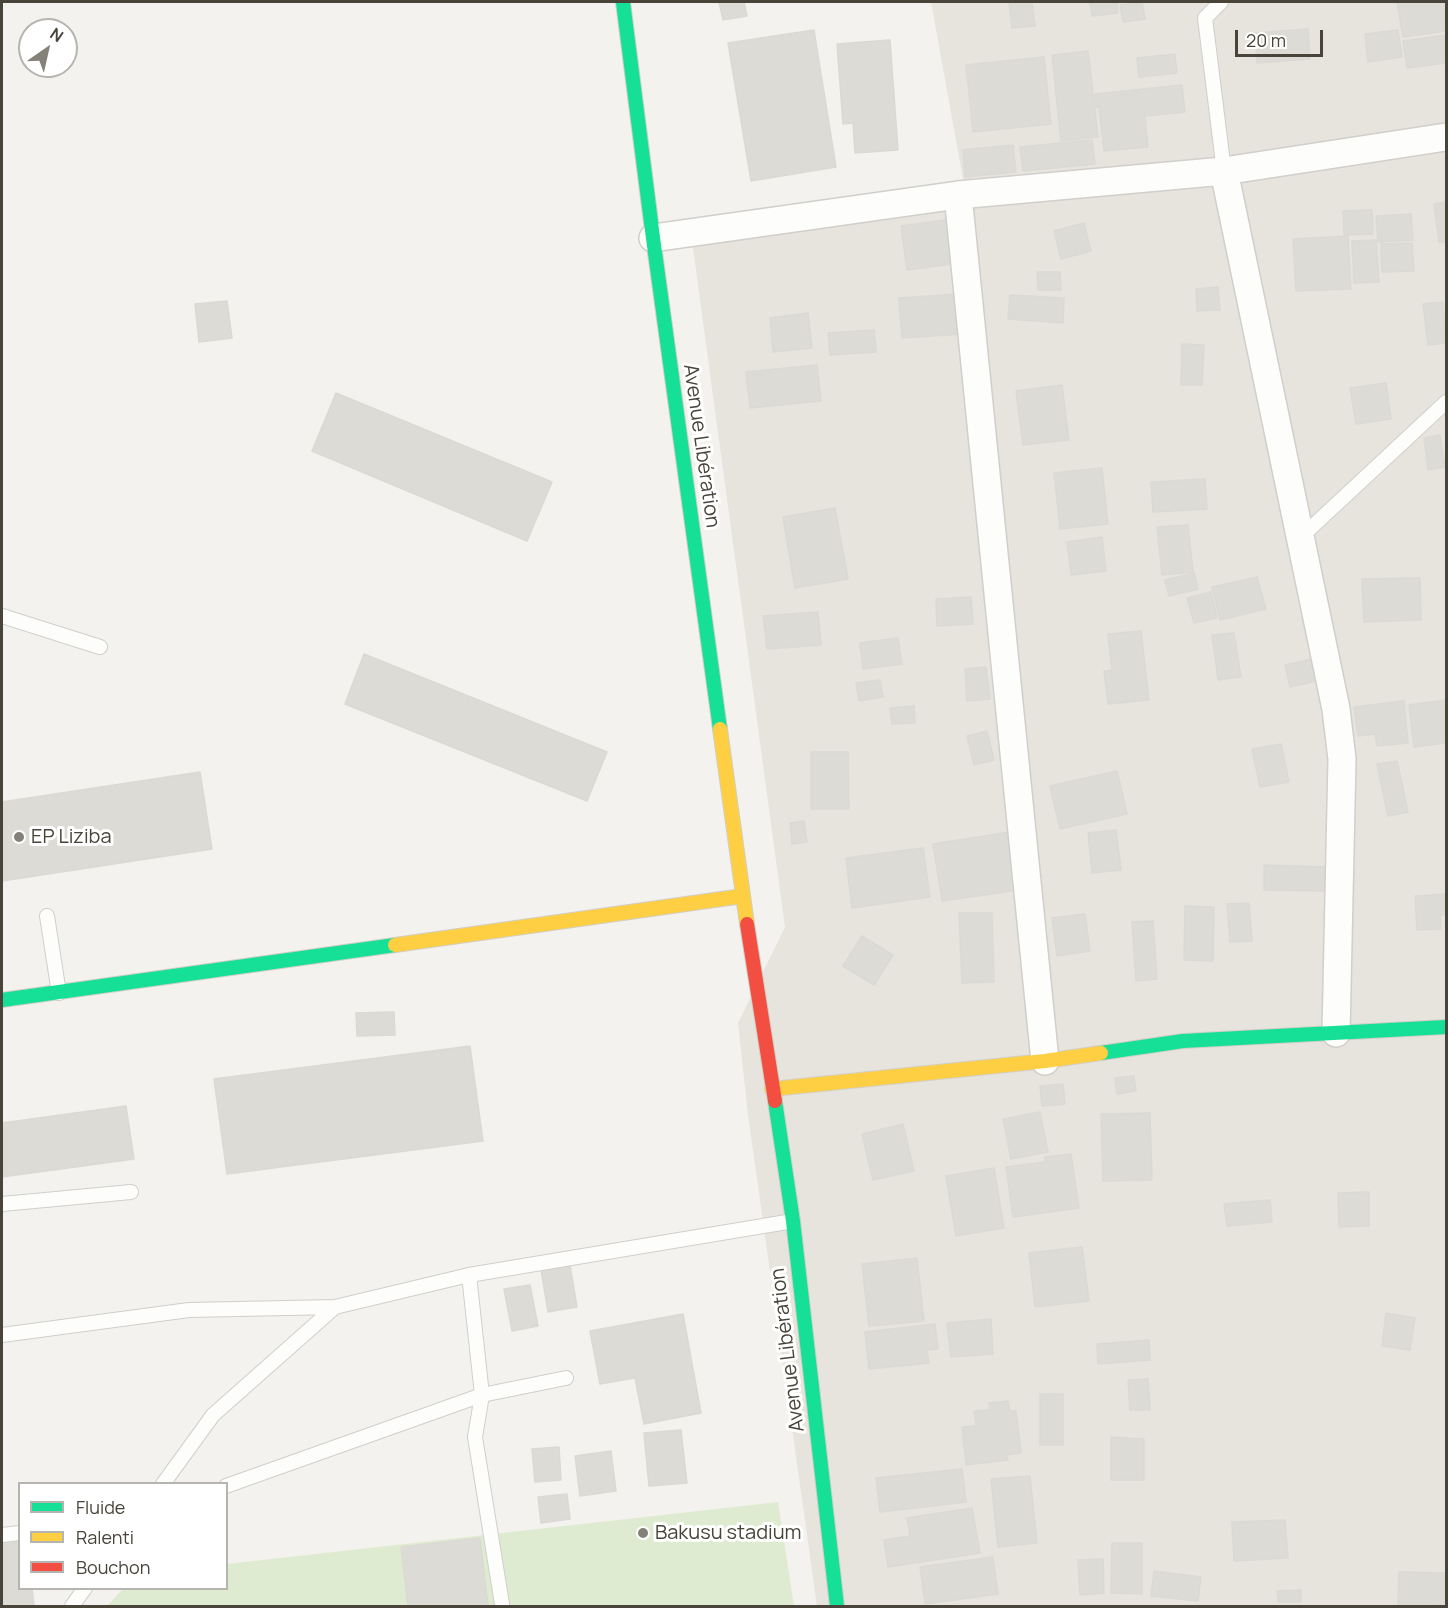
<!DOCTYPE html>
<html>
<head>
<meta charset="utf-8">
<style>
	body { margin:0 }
	#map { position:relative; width:1448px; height:1608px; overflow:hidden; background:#f3f2ee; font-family:Manrope,sans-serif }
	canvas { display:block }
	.frame { position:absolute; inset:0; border:3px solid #49443a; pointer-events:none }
	.legend { position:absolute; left:18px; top:1482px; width:210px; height:108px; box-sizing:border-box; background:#fff; border:2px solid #b6b4b0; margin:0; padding:8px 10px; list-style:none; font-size:18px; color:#49443a }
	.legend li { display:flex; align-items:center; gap:12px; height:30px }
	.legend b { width:30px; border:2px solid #b6b4b0 }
	.north { position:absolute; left:18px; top:18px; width:60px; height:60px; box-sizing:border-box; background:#fff; border:2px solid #b6b4b0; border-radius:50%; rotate:34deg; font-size:16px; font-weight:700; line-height:24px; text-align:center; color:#49443a }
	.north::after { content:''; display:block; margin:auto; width:21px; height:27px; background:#848179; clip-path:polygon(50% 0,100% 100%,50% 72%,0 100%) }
	.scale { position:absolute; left:1235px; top:30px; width:88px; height:27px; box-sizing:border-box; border:3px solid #49443a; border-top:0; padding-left:8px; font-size:18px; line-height:21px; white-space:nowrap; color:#49443a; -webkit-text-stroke:4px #fff; paint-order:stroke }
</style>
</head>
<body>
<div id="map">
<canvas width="1448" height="1608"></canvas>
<div class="frame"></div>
<ul class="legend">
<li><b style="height:8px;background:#16e098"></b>Fluide</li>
<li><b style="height:8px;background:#ffcf43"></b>Ralenti</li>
<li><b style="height:8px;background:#f24e42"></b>Bouchon</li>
</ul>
<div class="north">N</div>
<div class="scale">20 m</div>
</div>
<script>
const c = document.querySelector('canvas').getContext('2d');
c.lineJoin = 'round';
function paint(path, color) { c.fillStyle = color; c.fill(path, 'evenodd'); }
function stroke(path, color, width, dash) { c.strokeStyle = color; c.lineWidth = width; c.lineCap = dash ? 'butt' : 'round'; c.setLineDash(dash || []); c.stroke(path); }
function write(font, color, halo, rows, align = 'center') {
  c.font = font + ' Manrope,sans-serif'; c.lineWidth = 6; c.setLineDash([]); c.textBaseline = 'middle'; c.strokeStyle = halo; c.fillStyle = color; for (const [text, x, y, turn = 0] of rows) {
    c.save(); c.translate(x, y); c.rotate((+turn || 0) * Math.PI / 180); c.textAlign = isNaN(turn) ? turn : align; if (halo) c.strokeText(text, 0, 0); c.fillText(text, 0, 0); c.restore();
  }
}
paint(new Path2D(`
	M931,2H1446V1606H817L748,1115L738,1023L785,927L690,226L965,190Z`), '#e6e4dc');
paint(new Path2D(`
	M778,1502L794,1606H107L123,1589L226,1588L227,1564Z`), '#deebd0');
const building = new Path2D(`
	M719,2H744L747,16L723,20Z
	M1009,2H1032L1035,26L1012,28Z
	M1090,2H1117L1118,13L1092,16Z
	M1142,2L1145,19L1123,22L1120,5Z
	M1397,2H1446V31L1403,37Z
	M1308,29L1310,59L1257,63L1255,33Z
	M814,30L836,167L751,181L728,43Z
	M1398,30L1402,57L1368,62L1365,34Z
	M1446,35V63L1407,68L1403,41Z
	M890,40L898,150L855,153L853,123L843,124L837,44Z
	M1088,51L1098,137L1061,141L1052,55Z
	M1175,54L1177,73L1139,77L1137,58Z
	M1044,57L1051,124L973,132L966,65Z
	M1182,85L1185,112L1145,116L1148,147L1104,151L1099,107H1096L1095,94Z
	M1092,140L1095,164L1023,171L1020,147Z
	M1013,145L1016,172L965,177L963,150Z
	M1446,202V242H1439L1434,204Z
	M1372,210L1373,234L1344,235L1343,211Z
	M1411,214L1413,240L1378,242L1376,216Z
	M953,219L960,263L907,270L901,226Z
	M1084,223L1091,251L1061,259L1054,231Z
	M1348,236L1351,289L1296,291L1293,239Z
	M1376,240L1379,282L1354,283L1352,241Z
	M1412,243L1414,271L1382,272L1381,244Z
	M1037,272H1060L1061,290H1038Z
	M1218,287L1220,310L1197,311L1196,289Z
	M958,294L961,334L902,338L899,298Z
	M1010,295L1064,298L1063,323L1008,319Z
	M227,301L232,338L199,342L195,304Z
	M1443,302L1446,343L1428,345L1423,304Z
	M808,313L812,348L773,352L770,318Z
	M874,330L876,352L830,355L828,333Z
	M1182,344L1204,345L1202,385H1181Z
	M817,365L821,401L750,408L746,372Z
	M1386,383L1391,419L1356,424L1350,388Z
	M1062,385L1069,440L1023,445L1016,391Z
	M336,393L552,482L527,541L312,451Z
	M1440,435L1445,467L1428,470L1424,438Z
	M1102,468L1108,524L1060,529L1054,473Z
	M1205,479L1207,509L1153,512L1151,482Z
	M835,508L848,579L795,588L783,517Z
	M1188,525L1193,572L1162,575L1157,527Z
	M1102,537L1106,571L1071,575L1067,542Z
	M1194,573L1198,589L1169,596L1165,580Z
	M1257,577L1266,609L1220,620L1212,587Z
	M1420,578L1421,620L1364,622L1362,579Z
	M1211,592L1217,618L1194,623L1187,598Z
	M971,597L973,624L937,626L936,599Z
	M818,612L821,645L767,649L763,616Z
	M1141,631L1149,700L1108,704L1104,671L1112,670L1108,634Z
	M1234,633L1241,677L1218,680L1212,635Z
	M898,638L902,664L863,669L860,643Z
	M364,654L607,752L587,801L345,704Z
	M1311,659L1316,681L1290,687L1285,665Z
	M986,667L990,699L967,701L965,669Z
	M880,680L883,697L859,701L856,683Z
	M1446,700V743L1414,747L1409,705Z
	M1404,701L1408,743L1377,746L1375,734L1358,736L1354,707Z
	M914,706L915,723L892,724L890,708Z
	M987,731L994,760L974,765L967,736Z
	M1281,744L1289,782L1260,787L1252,749Z
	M811,752H848L849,809H811Z
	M1397,761L1408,812L1388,816L1377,764Z
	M1117,771L1127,814L1060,829L1050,786Z
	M200,772L212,849L2,881V802Z
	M804,821L807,842L792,844L790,823Z
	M1116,830L1121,870L1092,873L1088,833Z
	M1010,832L1019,890L942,901L933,844Z
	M923,848L930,897L852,908L846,858Z
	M1264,865L1326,867L1325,891L1264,890Z
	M1446,894V915H1440L1441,929L1417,930L1415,896Z
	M1249,903L1252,941L1230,942L1227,904Z
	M1185,906L1214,907L1213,961L1184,960Z
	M959,913H992L994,982L962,983Z
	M1085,914L1090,951L1057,956L1052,918Z
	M1153,921L1157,979L1136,981L1132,922Z
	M862,936L893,955L874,985L843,966Z
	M394,1012L395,1035L357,1036L356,1013Z
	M470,1046L483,1141L227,1174L214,1079Z
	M1134,1076L1136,1091L1117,1094L1115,1078Z
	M1063,1084L1065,1104L1042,1106L1040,1086Z
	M126,1106L134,1159L2,1177V1123Z
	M1040,1112L1048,1152L1011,1159L1003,1119Z
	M1150,1113L1152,1180L1103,1181L1101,1114Z
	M903,1124L914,1171L873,1180L862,1134Z
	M1071,1154L1079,1208L1013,1217L1006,1167L1045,1162V1157Z
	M994,1168L1004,1228L956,1236L946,1176Z
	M1369,1192V1226L1339,1227L1338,1193Z
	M1270,1200L1272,1222L1227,1226L1224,1204Z
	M1082,1247L1089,1301L1035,1307L1029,1253Z
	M917,1258L924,1321L869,1326L862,1264Z
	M570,1265L577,1307L548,1312L541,1270Z
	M530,1285L538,1326L512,1331L504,1289Z
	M1386,1313L1415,1318L1410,1350L1382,1346Z
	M683,1314L701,1413L644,1424L635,1378L600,1384L590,1331Z
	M991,1319L993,1354L951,1357L947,1323Z
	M935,1324L938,1349L927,1350L929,1363L869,1369L865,1332Z
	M1149,1340L1150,1360L1098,1364L1097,1344Z
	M1148,1379L1150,1410H1130L1128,1380Z
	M1040,1394H1063V1445H1040Z
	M1008,1401L1010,1411H1016L1021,1453L1007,1455L1008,1460L966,1465L962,1427L976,1426L974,1411L990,1410L989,1403Z
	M681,1430L687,1483L649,1486L644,1433Z
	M1111,1437L1144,1439V1480H1111Z
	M559,1447L561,1480L535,1482L532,1449Z
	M611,1451L616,1491L580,1496L575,1456Z
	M962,1469L966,1502L880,1512L876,1478Z
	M1030,1476L1037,1543L998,1547L991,1479Z
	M567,1494L570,1519L541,1523L538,1497Z
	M972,1508L980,1553L888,1567L884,1540L910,1536L907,1518Z
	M1285,1520L1288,1558L1234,1561L1232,1522Z
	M480,1538L488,1606H408L401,1547Z
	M20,1539V1588H32L34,1606H2V1541Z
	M1112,1543H1142V1594L1111,1593Z
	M993,1557L998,1594L925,1604L920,1567Z
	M1103,1559L1104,1593L1080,1595L1078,1560Z
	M1154,1571L1201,1577L1198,1601L1151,1596Z
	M1399,1572L1446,1573V1605L1398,1604Z
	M1301,1590V1602H1278L1277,1591Z`);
paint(building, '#dddbd6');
stroke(building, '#dbd9d4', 1.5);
const lane = new Path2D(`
	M1221,2L1205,18L1224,171
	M1300,538L1446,402
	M2,616L100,647
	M47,916L59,993
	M2,1204L131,1192
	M469,1275L482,1395L475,1437L502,1604
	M2,1335L189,1310L335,1307L469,1275L793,1221
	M163,1484L213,1415L335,1307
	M226,1486L482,1395L566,1378
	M2,1535L20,1533
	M72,1606L85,1588`);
const street = new Path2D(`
	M1224,171L1336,709L1342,759L1336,1033
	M958,195L1045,1061
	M653,238L958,195L1224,171L1446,137`);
const fast = new Path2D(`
	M623,2L653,238L720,729
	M2,1000L395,945
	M1101,1053L1183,1041L1446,1027
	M775,1101L793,1221L837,1606`);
const slow = new Path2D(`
	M720,729L747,924
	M395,945L743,896
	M772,1089L1045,1061L1101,1053`);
const jam = new Path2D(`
	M747,924L775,1101`);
stroke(lane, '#d1cfcb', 16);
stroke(street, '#d1cfcb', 30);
stroke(fast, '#d1cfc5', 16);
stroke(slow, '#d1cfc5', 16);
stroke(jam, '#d1cfc5', 16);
stroke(lane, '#fdfdfc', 14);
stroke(street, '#fdfdfc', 27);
stroke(fast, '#16e098', 14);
stroke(slow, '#ffcf43', 14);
stroke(jam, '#f24e42', 14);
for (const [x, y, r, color] of [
	[19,837,6,"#848179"],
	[643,1533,6,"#848179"]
]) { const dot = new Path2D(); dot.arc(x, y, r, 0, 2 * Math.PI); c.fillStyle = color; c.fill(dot); stroke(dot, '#fff', 2); }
write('20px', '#49443a', '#fff', [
	["Avenue Libération",701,446,82],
	["Avenue Libération",788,1350,-97]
]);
write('20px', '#49443a', '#fff', [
	["EP Liziba",31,837],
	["Bakusu stadium",655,1533]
], 'left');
</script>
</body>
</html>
